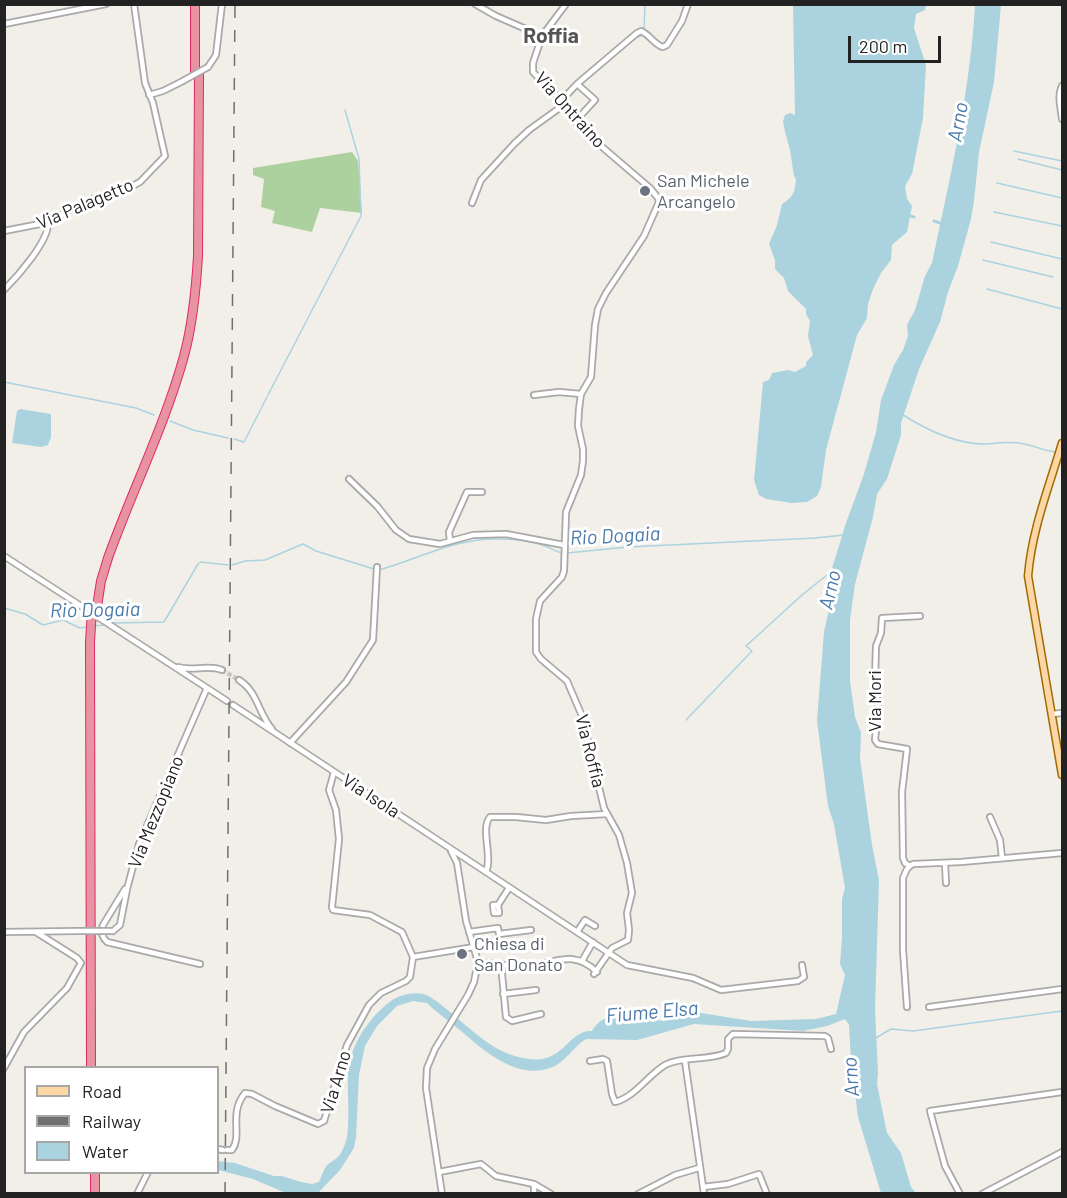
<!DOCTYPE html>
<html>
<head>
<meta charset="utf-8">
<style>
	body { margin:0 }
	#map { position:relative; width:1067px; height:1198px; overflow:hidden; background:#f2efe9; font-family:Barlow,sans-serif }
	canvas { display:block }
	.frame { position:absolute; inset:0; border:6px solid #222; pointer-events:none }
	.legend { position:absolute; left:24px; top:1066px; width:195px; height:108px; box-sizing:border-box; background:#fff; border:2px solid #a7a7a7; margin:0; padding:8px 10px; list-style:none; font-size:18px; color:#222 }
	.legend li { display:flex; align-items:center; gap:12px; height:30px }
	.legend b { width:30px; border:2px solid #a7a7a7 }
	.scale { position:absolute; left:848px; top:36px; width:93px; height:27px; box-sizing:border-box; border:3px solid #222; border-top:0; padding-left:8px; font-size:18px; line-height:21px; white-space:nowrap; color:#222; -webkit-text-stroke:4px #fff; paint-order:stroke }
</style>
</head>
<body>
<div id="map">
<canvas width="1067" height="1198"></canvas>
<div class="frame"></div>
<ul class="legend">
<li><b style="height:8px;background:#fcd6a4"></b>Road</li>
<li><b style="height:8px;background:#707070"></b>Railway</li>
<li><b style="height:16px;background:#aad3df"></b>Water</li>
</ul>
<div class="scale">200 m</div>
</div>
<script>
const c = document.querySelector('canvas').getContext('2d');
c.lineJoin = 'round';
function paint(path, color) { c.fillStyle = color; c.fill(path, 'evenodd'); }
function stroke(path, color, width, dash) { c.strokeStyle = color; c.lineWidth = width; c.lineCap = dash ? 'butt' : 'round'; c.setLineDash(dash || []); c.stroke(path); }
function write(font, color, halo, rows, align = 'center') {
  c.font = font + ' Barlow,sans-serif'; c.lineWidth = 6; c.setLineDash([]); c.textBaseline = 'middle'; c.strokeStyle = halo; c.fillStyle = color; for (const [text, x, y, turn = 0] of rows) {
    c.save(); c.translate(x, y); c.rotate((+turn || 0) * Math.PI / 180); c.textAlign = isNaN(turn) ? turn : align; if (halo) c.strokeText(text, 0, 0); c.fillText(text, 0, 0); c.restore();
  }
}
paint(new Path2D(`
	M352,152L358,161L362,213L320,208L312,232L272,223L275,211L261,207L264,179L253,175V168Z`), '#add19e');
paint(new Path2D(`
	M793,5H926L925,10L916,14L914,28L926,65L923,118L912,174L905,186L907,199L912,206L907,232L892,245L891,260L881,273L873,289L868,304L867,318L857,335L826,450L821,487L817,496L807,502L792,503L766,499L759,495L754,480L763,382L769,380L772,373L788,370L795,372L806,366V362L813,355L808,336L810,321L806,314V309L788,291L784,278L775,269V260L769,244L777,225L782,204C794,197 795,191 796,179L794,176L790,150L785,132L783,121L785,115L790,113L795,115Z
	M975,5H1001L994,82L979,152L974,201L971,219L958,266L948,292L940,322L919,369L901,423V435L887,479L877,494L873,517L855,584L850,620V681L855,717L861,733L860,758L872,845L879,880L875,1009L878,1073L877,1084L887,1133L901,1153L911,1187L916,1193H881L858,1117L851,1060L849,1025L845,1019L827,1026L803,1031L694,1024L637,1040L586,1039C573,1047 565,1063 550,1068C516,1080 483,1050 460,1030C449,1021 437,1013 427,1003L413,1001L397,1006L377,1026L365,1046L359,1075L356,1137L354,1148L340,1170L318,1193H286L253,1179L218,1170V1161L235,1163L274,1176H282L301,1182L312,1184L319,1182C322,1176 323,1170 327,1165C330,1162 335,1160 338,1157C342,1153 346,1142 347,1137C350,1116 347,1094 348,1073C350,1045 369,1017 391,1001C401,994 419,990 430,997C463,1018 487,1054 529,1059C564,1064 569,1029 592,1031C601,1016 613,1016 629,1015L637,1021L650,1019L663,1021L695,1012L751,1021L816,1019L836,1014L845,975L840,964L842,938V899L845,888L834,824L828,806L817,721L824,632L829,610V578L846,523L864,474L876,432L881,400L894,365L903,350L908,336L907,325L915,310L925,276L932,263C950,178 970,92 975,5Z
	M20,409L51,414V437L48,445L41,447L12,443L17,411Z`), '#aad3df');
stroke(new Path2D(`
	M644,30L645,4
	M604,64L633,39L643,35
	M584,82L596,71
	M1014,151L1062,161
	M1018,159L1062,170
	M997,183L1062,198
	M994,212L1062,226
	M991,242L1062,259
	M983,260L1053,277
	M987,289L1062,309
	M4,382L136,408L154,415
	M268,395L361,216L359,159L345,110
	M903,415C927,430 958,445 987,444C999,443 1011,441 1024,444C1035,446 1044,451 1056,452
	M170,421L193,430L228,438
	M234,439L244,442L267,397
	M567,553L628,547L815,538L844,535
	M232,565L245,561L265,560L303,544L316,551L374,569
	M379,570C419,559 457,537 500,539C514,539 532,541 545,546C551,548 556,552 562,553
	M4,608L25,614L43,625L63,620L80,628L87,627
	M112,623L164,622L198,564L201,562L228,565
	M94,626L104,625
	M686,720L752,651L746,646L802,595L832,571
	M876,1038L891,1029L913,1031L1062,1011`), '#aad3df', 1.5);
stroke(new Path2D(`
	M910,216L914,217
	M934,221L940,223`), '#aad3df', 3);
stroke(new Path2D(`
	M222,670L239,680`), '#c8c6c1', 4.5, [4.5, 2]);
const minor = new Path2D(`
	M475,4L496,16L542,36
	M566,4L542,36L533,63V72L549,89L562,100L580,128L650,188L658,198L659,202L644,236L606,293L598,309L595,325L591,377L581,394L579,409L578,426L583,449V461L581,475L566,512L564,571L562,577L540,601L536,619V652L541,659L567,681L582,716L604,808L619,835L627,863L632,893L627,913L629,930L628,940L612,948L594,974
	M4,24L106,4
	M208,67L216,55L222,4
	M577,84L595,100L583,113
	M1062,86C1057,96 1061,108 1062,119
	M149,95L163,91L181,82
	M562,100L577,84L637,33L641,31C650,35 655,45 663,47L667,45L682,21L688,4
	M472,203L481,180L514,144L529,130L565,104
	M4,231L50,222L76,206L107,193L129,188L140,182L165,156L153,103L145,83L134,4
	M4,290C17,277 49,241 48,223
	M534,395L559,392L581,394
	M349,479L377,506L396,530L409,539L440,544L473,535L506,534L564,545
	M450,540L449,532L467,492H482
	M4,556L227,701
	M178,667C193,672 207,664 222,670
	M239,680C258,692 258,713 272,729
	M233,705L627,965L693,978L721,990L798,981L804,977L802,965
	M1052,714L1062,713
	M290,743L346,682L373,640L377,567
	M334,772L329,790L336,810L339,839L332,907L333,910L370,915L402,932L413,957L474,947
	M990,817L1000,840L1002,858
	M945,863L946,883
	M910,866L905,863L903,858L902,792L907,749L878,744L875,740L878,709L875,679L876,646L881,633L882,618L920,616
	M910,866L913,864L961,862L1062,853
	M486,872C493,856 480,829 490,817H516L546,820L571,816L607,814
	M125,889L103,925C100,932 102,937 107,942L200,964
	M498,905H493L494,913H499
	M499,913L498,905L509,888
	M113,931L120,925L127,889L139,844L207,688
	M4,932L77,931
	M469,932L498,928L499,934L531,930
	M577,932L585,920L595,926
	M582,961L593,942
	M478,962C494,963 514,968 530,966C557,963 573,949 597,972
	M501,964L506,1017L512,1021L541,1014
	M503,994L536,990
	M907,1007L903,950V878L907,869L910,866
	M929,1007L1062,989
	M590,1061L603,1059L607,1061L612,1094L615,1102C635,1097 647,1076 665,1065C681,1056 708,1061 726,1053L728,1049V1039L733,1034L825,1036L828,1038L831,1049
	M685,1061L704,1194
	M4,1068L24,1032L67,988L81,963L77,958L36,932
	M218,1149L223,1150
	M227,1150H232C243,1135 228,1114 245,1093L252,1094L275,1106L318,1124L324,1121L347,1045L369,1005L381,993L406,981L410,977L413,957
	M439,1172L481,1164L496,1176L534,1184L551,1194
	M703,1187L728,1184L759,1174L767,1194
	M137,1194L148,1172
	M442,1194L426,1088L427,1068L435,1049L468,995L474,982L478,962L466,921L457,863L451,851
	M534,1194V1184
	M638,1194L675,1175L699,1168
	M960,1194L945,1166L930,1111L1062,1092
	M982,1194L1062,1152`);
const major = new Path2D(`
	M1062,443C1049,487 1032,529 1028,576L1062,775`);
const highway = new Path2D(`
	M195,4V72
	M96,613L101,581L108,558C132,491 165,425 184,356C193,323 196,290 198,256L199,75
	M90,642L91,1068
	M95,1172V1194`);
stroke(minor, '#a9a9a9', 8);
stroke(major, '#a06b00', 9);
stroke(highway, '#dc2a67', 10);
stroke(minor, '#fff', 4.5);
stroke(major, '#fcd6a4', 6);
stroke(highway, '#e892a2', 8);
stroke(new Path2D(`
	M225,1194L235,4`), '#707070', 1.5, [12, 12]);
const minorBridge = new Path2D(`
	M181,82L208,67
	M77,931H113`);
const highwayBridge = new Path2D(`
	M90,642L92,610`);
stroke(minorBridge, '#a9a9a9', 8, []);
stroke(highwayBridge, '#dc2a67', 10, []);
stroke(minorBridge, '#fff', 4.5);
stroke(highwayBridge, '#e892a2', 8);
for (const [x, y, r, color] of [
	[645,191,6,"#6b7280"],
	[462,954,6,"#6b7280"]
]) { const dot = new Path2D(); dot.arc(x, y, r, 0, 2 * Math.PI); c.fillStyle = color; c.fill(dot); stroke(dot, '#fff', 2); }
write('18px', '#222', '#fff', [
	["Via Ontraino",570,110,48],
	["Via Palagetto",85,204,-23],
	["Via Mori",875,701,-90],
	["Via Roffia",590,751,76],
	["Via Isola",371,796,33],
	["Via Mezzopiano",156,812,-68],
	["Via Arno",336,1082,-73]
]);
write('18px', '#5b616d', '#fff', [
	["San Michele",657,181],
	["Arcangelo",657,202],
	["Chiesa di",474,944],
	["San Donato",474,965]
], 'left');
write('italic 20px', '#4a7aab', '#fff', [
	["Arno",958,122,-80],
	["Rio Dogaia",615,536,-3],
	["Arno",830,590,-77],
	["Rio Dogaia",95,610,-1],
	["Fiume Elsa",652,1012,-5],
	["Arno",851,1077,-94]
]);
write('bold 21px', '#555', '#fff', [
	["Roffia",551,36]
]);
</script>
</body>
</html>
